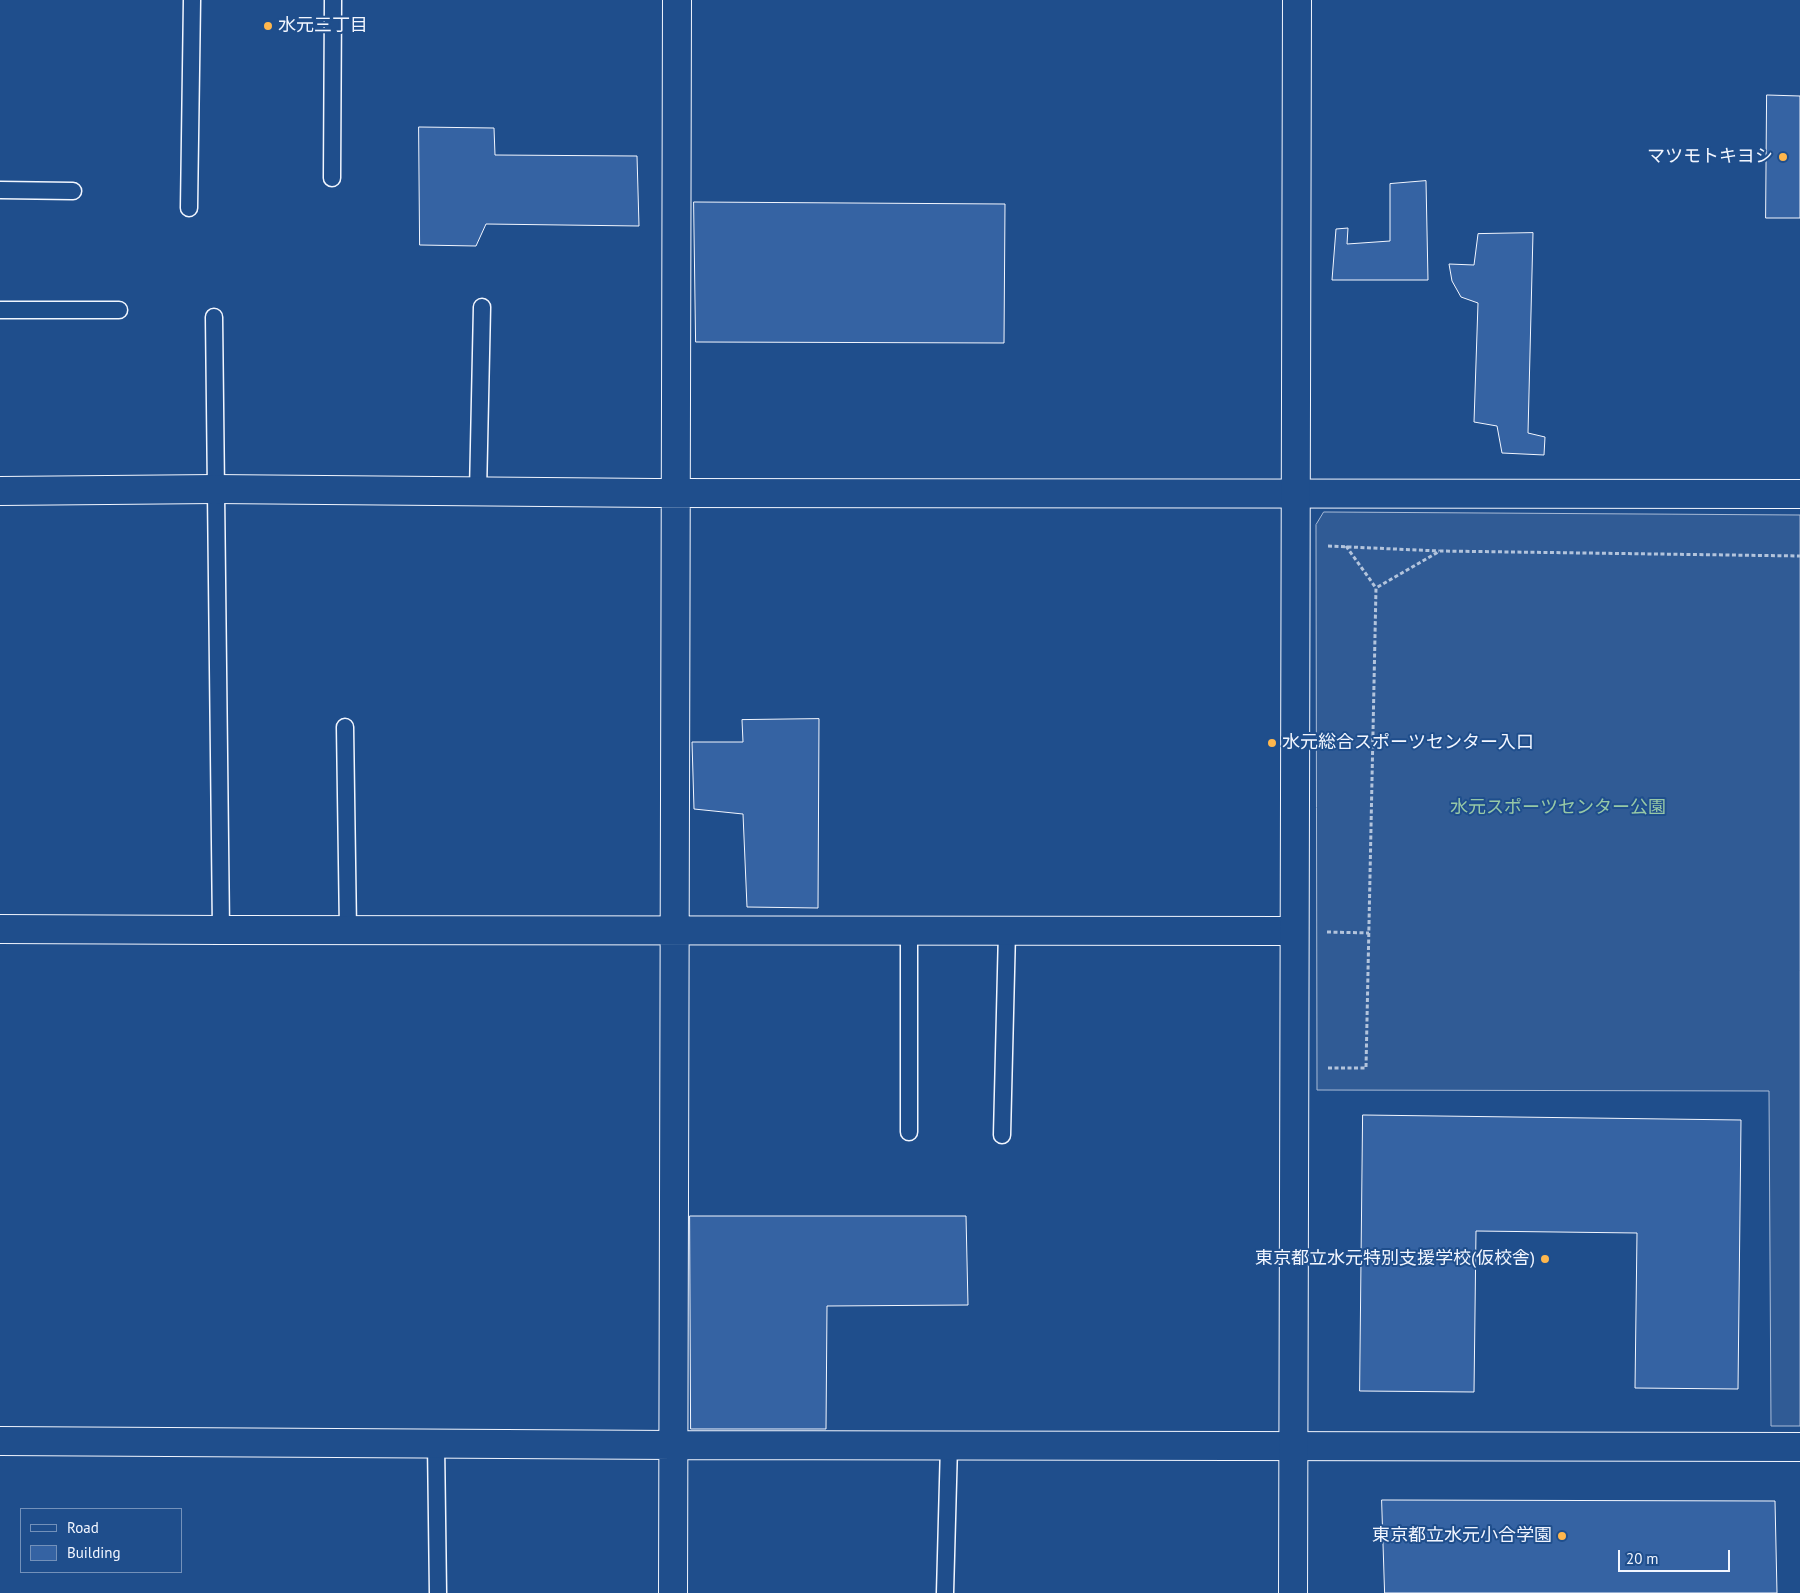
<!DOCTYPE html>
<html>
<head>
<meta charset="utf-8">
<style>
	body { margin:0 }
	#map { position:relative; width:1800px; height:1593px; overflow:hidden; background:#1f4e8c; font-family:"PT Sans",sans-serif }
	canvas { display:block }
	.legend { position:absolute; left:20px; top:1508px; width:162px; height:65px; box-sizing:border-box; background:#1f4e8c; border:1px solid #7391ba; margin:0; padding:6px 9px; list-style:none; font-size:15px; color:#f2f6ff }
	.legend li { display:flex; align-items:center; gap:10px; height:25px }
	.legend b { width:25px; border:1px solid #7391ba }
	.scale { position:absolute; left:1618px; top:1550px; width:112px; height:22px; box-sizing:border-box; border:2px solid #f2f6ff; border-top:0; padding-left:6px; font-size:15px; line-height:18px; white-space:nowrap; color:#f2f6ff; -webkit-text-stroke:4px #1f4e8c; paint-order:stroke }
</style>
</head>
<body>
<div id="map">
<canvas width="1800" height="1593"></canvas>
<ul class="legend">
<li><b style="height:6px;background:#1f4e8c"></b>Road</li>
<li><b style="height:14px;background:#3563a3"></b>Building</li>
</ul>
<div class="scale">20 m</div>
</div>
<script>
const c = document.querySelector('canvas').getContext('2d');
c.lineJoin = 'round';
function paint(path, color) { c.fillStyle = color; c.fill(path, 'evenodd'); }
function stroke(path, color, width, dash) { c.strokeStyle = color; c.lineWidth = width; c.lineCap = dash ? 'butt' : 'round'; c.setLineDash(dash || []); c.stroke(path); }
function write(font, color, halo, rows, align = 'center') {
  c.font = font + ' "PT Sans","Noto Sans JP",sans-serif'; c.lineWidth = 4; c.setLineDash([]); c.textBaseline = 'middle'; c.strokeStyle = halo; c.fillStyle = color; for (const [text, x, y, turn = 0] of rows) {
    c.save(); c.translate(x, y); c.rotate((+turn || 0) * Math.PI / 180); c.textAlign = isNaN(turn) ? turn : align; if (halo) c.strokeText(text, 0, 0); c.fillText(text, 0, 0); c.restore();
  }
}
const built = new Path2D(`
	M1324,512L1800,515V1426H1771L1769,1091L1317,1090L1316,525Z`);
paint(built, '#305b95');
stroke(built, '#a8bbd7', 1);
const building = new Path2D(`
	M1767,95L1800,96V218H1766Z
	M419,127L494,128L495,155L637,156L639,226L486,224L476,246L420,245Z
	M1426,181L1428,280H1332L1336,229L1348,228L1347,244L1390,241V184Z
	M694,202L1005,204L1004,343L696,342Z
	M1533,233L1528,433L1545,437L1544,455L1502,453L1497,426L1474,422L1478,303L1461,297L1452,281L1449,264L1474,265L1478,234Z
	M819,719L818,908L747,907L743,814L694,809L692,742H743L742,720Z
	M1363,1115L1741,1120L1738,1389L1635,1388L1637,1233L1476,1231L1474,1392L1360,1391Z
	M690,1216H966L968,1305L827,1306L826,1429H691Z
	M1382,1500L1775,1501L1777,1593H1385Z`);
paint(building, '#3563a3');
stroke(building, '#f2f6ff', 1);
const lane = new Path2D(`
	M332,178L333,0
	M0,190L73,191
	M189,208L192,0
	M0,310H119
	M214,317L221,930
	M478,492L482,307
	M345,727L348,930
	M909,1132V930
	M1002,1135L1007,931
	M436,1443L438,1593
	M945,1593L949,1445`);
const street = new Path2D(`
	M0,491L215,489L655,493L1800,494
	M0,929L221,930L1294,931
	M0,1441L673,1445L1800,1447
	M673,1593L677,0`);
const secondary = new Path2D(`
	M1293,1593L1297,0`);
stroke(lane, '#f2f6ff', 19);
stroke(street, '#f2f6ff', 30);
stroke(secondary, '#f2f6ff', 30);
stroke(new Path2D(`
	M1328,546L1439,551
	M1346,546L1376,588
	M1327,932L1369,933
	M1328,1068H1366L1376,588L1440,551L1800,556`), '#b3c4dc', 3, [4, 2.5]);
stroke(lane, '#1f4e8c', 16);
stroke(street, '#1f4e8c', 28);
stroke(secondary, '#1f4e8c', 28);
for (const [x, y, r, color] of [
	[268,26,5,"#ffb74d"],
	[1783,157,5,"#ffb74d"],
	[1272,743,5,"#ffb74d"],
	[1545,1259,5,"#ffb74d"],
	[1562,1536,5,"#ffb74d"]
]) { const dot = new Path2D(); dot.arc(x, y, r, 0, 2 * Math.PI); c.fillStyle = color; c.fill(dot); stroke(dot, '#1f4e8c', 2); }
write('18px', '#f2f6ff', '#1f4e8c', [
	["水元三丁目",278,26,"left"],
	["マツモトキヨシ",1773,157],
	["水元総合スポーツセンター入口",1282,743,"left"],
	["東京都立水元特別支援学校(仮校舎)",1535,1259],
	["東京都立水元小合学園",1552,1536]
], 'right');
write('18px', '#97c8a6', '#1f4e8c', [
	["水元スポーツセンター公園",1558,808]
]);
</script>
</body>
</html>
